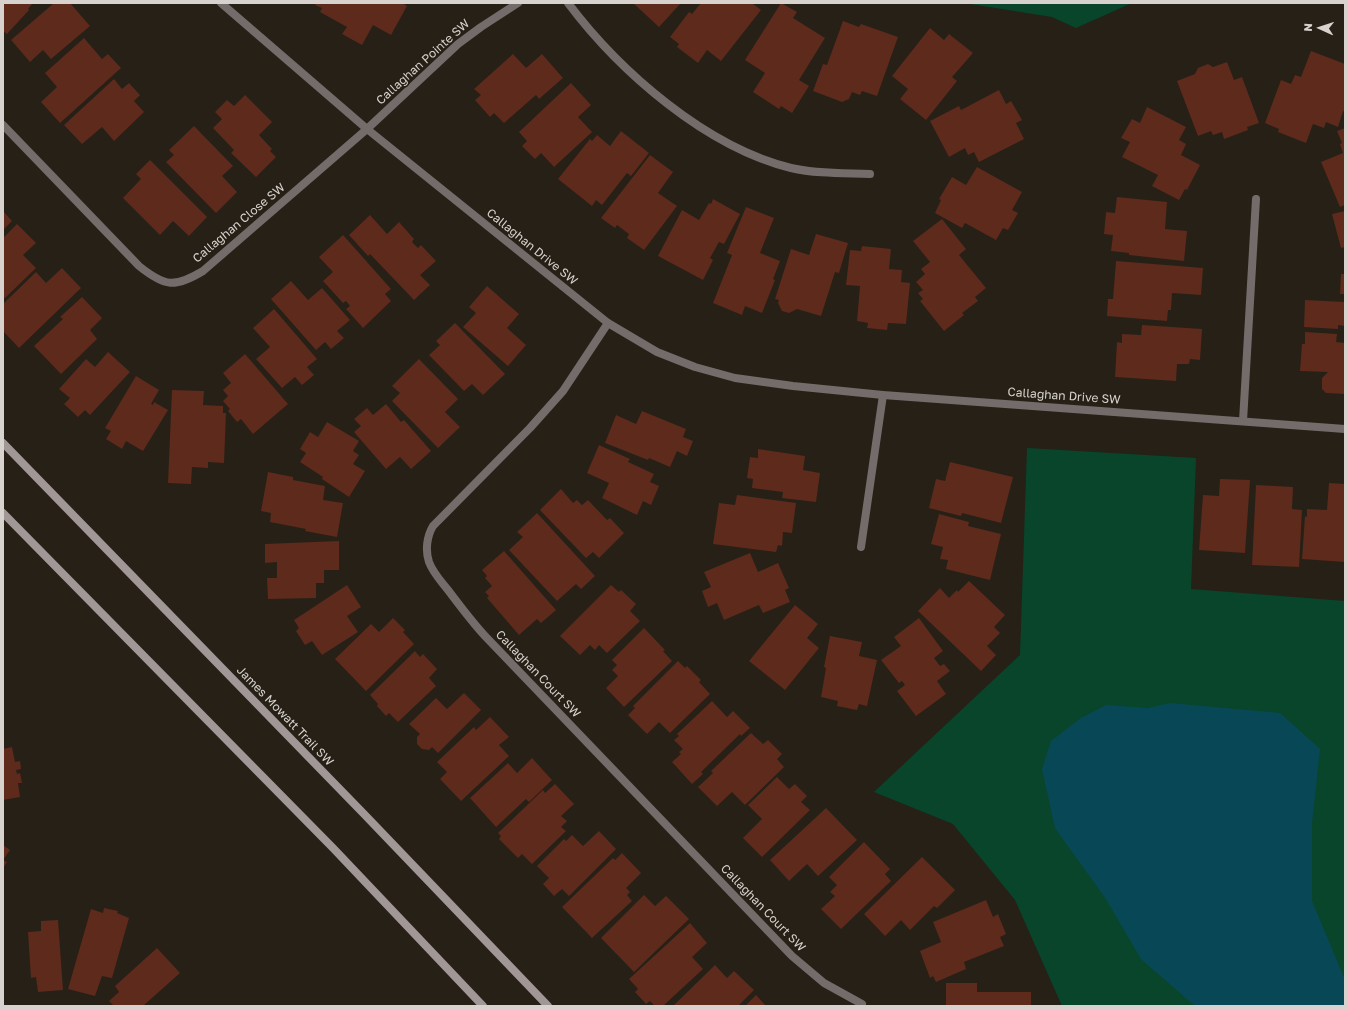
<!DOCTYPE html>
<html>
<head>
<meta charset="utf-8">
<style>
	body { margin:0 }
	#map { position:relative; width:1348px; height:1009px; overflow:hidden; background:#262017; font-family:"Golos Text",sans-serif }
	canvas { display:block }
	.frame { position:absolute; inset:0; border:4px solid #d7d2cd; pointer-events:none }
	.north { position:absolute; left:1300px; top:8px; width:40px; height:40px; -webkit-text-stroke:3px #262017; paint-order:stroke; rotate:273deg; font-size:11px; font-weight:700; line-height:16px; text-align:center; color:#d7d2cd }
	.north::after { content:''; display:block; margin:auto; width:14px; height:18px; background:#d7d2cd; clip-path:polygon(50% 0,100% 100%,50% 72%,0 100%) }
</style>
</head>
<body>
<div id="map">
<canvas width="1348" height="1009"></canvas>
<div class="frame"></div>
<div class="north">N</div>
</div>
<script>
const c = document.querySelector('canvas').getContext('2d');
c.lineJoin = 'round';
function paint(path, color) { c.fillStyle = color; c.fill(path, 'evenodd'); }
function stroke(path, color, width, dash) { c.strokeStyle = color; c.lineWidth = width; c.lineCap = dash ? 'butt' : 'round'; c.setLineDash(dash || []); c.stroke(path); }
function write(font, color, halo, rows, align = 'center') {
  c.font = font + ' "Golos Text",sans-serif'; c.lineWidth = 3; c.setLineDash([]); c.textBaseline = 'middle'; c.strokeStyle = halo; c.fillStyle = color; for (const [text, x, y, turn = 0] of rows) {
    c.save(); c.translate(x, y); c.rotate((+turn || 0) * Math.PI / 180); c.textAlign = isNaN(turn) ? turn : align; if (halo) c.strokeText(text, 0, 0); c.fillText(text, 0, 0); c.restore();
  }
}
paint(new Path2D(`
	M964,3H1132L1076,28L1052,17Z
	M1027,448L1196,458L1191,589L1345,601V1006H1062L1015,900L953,824L874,792L1020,655Z`), '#08452b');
paint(new Path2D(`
	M1170,703L1280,713L1320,749L1312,823V901L1345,980V1006H1195L1141,959L1106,899L1055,828L1042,769L1051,741L1081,718L1106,705L1148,708Z`), '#084856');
paint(new Path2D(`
	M3,3H33L28,9L29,10L7,34L3,31Z
	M54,3H70L90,26L51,59L43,50L30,62L11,40Z
	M317,3H402L407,6L391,35L373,25L362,45L342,34L347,27L320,12L322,8L315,5Z
	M633,3H681L659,27Z
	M701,3H752L761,10L721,61L707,50L698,63L677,47L679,44L670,37L689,12L692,14Z
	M781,3L797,12L793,18L825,38L799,80L809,86L792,113L781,106L779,109L753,92L765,73L745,60Z
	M843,21L859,27L861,24L898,37L877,96L862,91L860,95L852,92L849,99L842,102L813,91L823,64L827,65Z
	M930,28L944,40L949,34L973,53L952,77L957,81L926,120L900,99L908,89L892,76Z
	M84,38L102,59L108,54L121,68L60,123L41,102L57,87L45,73Z
	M1311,51L1345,64V112L1343,111L1338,127L1326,122L1324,128L1313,124L1306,143L1278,132L1279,129L1265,123L1281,80L1291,84L1295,75L1301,77Z
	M513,54L526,68L542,54L563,78L539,99L536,95L504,123L494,113L490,117L475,100L481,95L474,89Z
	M1227,62L1234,80L1242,77L1259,123L1247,127L1248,130L1224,139L1222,132L1213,135L1211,131L1198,136L1177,81L1195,74L1198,68L1208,64L1213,67Z
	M114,79L122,89L129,83L140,95L134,101L144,112L114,141L102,127L82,144L64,125Z
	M571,83L591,105L578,117L592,132L554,167L541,153L535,159L522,146L527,141L519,132Z
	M999,90L1006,104L1011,101L1022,120L1016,123L1024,139L979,162L974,152L968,155L965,148L949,157L930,121L959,106L961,110Z
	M245,95L272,122L259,135L272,149L270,151L276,157L256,177L231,153L234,150L213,128L222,119L215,112L227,100L234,106Z
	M1147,107L1186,127L1179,140L1186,144L1181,155L1200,165L1187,190L1185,189L1179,200L1152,186L1158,175L1122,157L1130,142L1121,138L1132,119L1140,123Z
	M194,126L233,166L222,176L237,192L216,213L166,162L174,155L169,150Z
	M1345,128V205L1340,207L1321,162L1343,153L1340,144L1342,143L1337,131Z
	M621,131L649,153L631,176L627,173L602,205L596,200L592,206L558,179L590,139L592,141L597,135L610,146Z
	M650,155L673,172L658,193L677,206L644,250L627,238L629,234L617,225L615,228L601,218Z
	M150,160L207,217L189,236L173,221L160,235L123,198L141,179L136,174Z
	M977,167L1022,192L1012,210L1018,213L1008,230L1003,228L996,240L965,223L962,228L935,213L941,200L939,199L952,177L966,185Z
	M1117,197L1167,202L1165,229L1187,231L1184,261L1129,255V253L1111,251L1113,235L1104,234L1106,212L1115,213Z
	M713,199L740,214L724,244L719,242L710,258L713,260L703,280L658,256L682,210L699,220L709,203L711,204Z
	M746,207L774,218L760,253L780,261L773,279L775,280L762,313L745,306L742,315L713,303L732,255L727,253Z
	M3,211L12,221L3,230Z
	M1345,211V247L1341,248L1332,214Z
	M370,215L387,234L399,222L414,239L412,242L418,248L421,245L436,261L420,275L430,285L414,300L370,254L368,256L349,235Z
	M942,219L966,249L959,255L986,288L975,297L978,301L962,313L964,315L944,331L920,301L923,299L918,293L923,290L916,282L925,274L921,269L930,262L913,241Z
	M17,224L36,243L23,255L36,268L5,298L3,296V238Z
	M816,234L848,243L839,273L835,272L821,316L797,309L789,313L782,311L778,303L779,300L775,299L791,249L809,255Z
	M343,235L391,289L385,294L391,301L363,328L346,309L350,306L346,301L343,303L323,281L333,272L319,257Z
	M862,246L891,249L889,269L902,270L901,282L910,283L906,324L888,323L887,330L867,328L868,323L857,321L860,286L846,285L850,250L861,251Z
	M1116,261L1203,268L1201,295L1172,293L1171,310H1168L1167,321L1107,316L1108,299H1113Z
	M62,268L81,288L19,348L3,331V304L36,272L46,283Z
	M1341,274H1345V294H1340Z
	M291,281L308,300L322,288L350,320L337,331L344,338L331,349L325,342L316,350L271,299Z
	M487,286L519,314L507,328L526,345L508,366L463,327L476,313L469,307Z
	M82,297L102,318L90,330L97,339L61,374L34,346L63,319L60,317Z
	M1305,300L1345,302V326L1338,325V329L1304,327Z
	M274,309L317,359L307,367L314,375L302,385L295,377L282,388L256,359L270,347L253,328Z
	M455,323L505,374L483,395L472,384L464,391L429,355L440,345L436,341Z
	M1142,325L1202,329L1200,360L1190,359L1189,364H1177L1176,381L1115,377L1117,342L1122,343V334L1141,335Z
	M1305,332L1337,334L1336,342L1345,343V394L1326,393L1322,389V378L1328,372L1300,371L1302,344H1305Z
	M108,352L130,372L90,415L85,410L78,417L64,404L70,398L59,389L86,359L95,367Z
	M245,354L288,404L253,434L241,419L237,422L228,411L230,409L223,401L228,396L223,390L231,383L223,373Z
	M419,359L458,399L445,412L460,427L438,448L392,401L400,393L392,386Z
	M136,376L159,390L151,404L153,405L154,402L168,410L143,451L126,441L122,449L106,439L111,431L105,428Z
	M172,390L204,391L203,405L223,406V413H226L224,463L208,462V468L192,467L191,484L168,483Z
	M386,404L401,422L404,420L431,451L411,469L400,457L386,469L354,432L361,426L354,419L367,408L373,415Z
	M642,411L686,429L683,437L693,441L687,456L677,451L670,467L649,458L648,460L605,443L616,415L636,424Z
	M327,422L359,441L353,451L359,455L353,464L365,471L349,497L322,479L323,477L300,462L306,453L300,449L310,432L318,437Z
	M599,445L630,459L628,462L654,474L650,482L659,486L651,505L643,501L637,515L602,498L609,483L587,473Z
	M758,449L805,456L803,470L820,473L816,502L782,498L783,492L752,488L753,479L747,478L750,457L758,458Z
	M950,462L1013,477L1001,523L962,513L961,516L929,508L936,479L945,481Z
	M268,472L293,477V480L325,486L323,500L343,503L337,537L305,531L306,529L270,522L271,513L261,511Z
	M1220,479L1250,480L1245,553L1199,550L1203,495L1219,496Z
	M1329,483L1345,484V562L1302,559L1305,516L1307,517V509L1327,510Z
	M1256,485L1293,487L1292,509L1302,510L1299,567L1252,565Z
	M561,489L573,503L577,500L582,505L588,500L607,520L610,518L624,533L599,558L593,552L586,558L540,510Z
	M737,495L796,503L792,533L783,532L782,546L778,545L776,552L713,544L719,503L735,505Z
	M537,513L595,576L581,589L576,584L557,601L509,550L523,537L517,532Z
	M939,514L969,522L968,526L1001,534L990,580L946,569L948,560L940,559L943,547L931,544Z
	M339,541V570H324V583H316V598L268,599L267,578H277V562L265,563V544Z
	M504,551L556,610L541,623L537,619L519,635L487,598L489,596L485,592L492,586L485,578L487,576L482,570Z
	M750,553L758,572L778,563L789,588L785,590L790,602L763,613L759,605L724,620L717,603L708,607L702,591L711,587L704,572Z
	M969,581L1005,615L994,627L1000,633L987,646L996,655L981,671L918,611L940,588L949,598L957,590L958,592Z
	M347,585L361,607L347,616L358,632L322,655L312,641L305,645L296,631L299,628L294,620Z
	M611,585L619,592L621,590L636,604L630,611L640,621L607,653L599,645L595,650L590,645L580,655L560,636Z
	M795,605L818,624L807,638L819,648L785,690L749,661Z
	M393,618L405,630L403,632L414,644L366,691L335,659L371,624L379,632Z
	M919,618L943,651L934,658L940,666L944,664L950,671L937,681L946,694L916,716L897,691L905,685L902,681L899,683L881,660L901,646L894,637Z
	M644,628L665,650L663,651L672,661L624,707L606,688L618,676L612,670L617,665L612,660Z
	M830,636L862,642L859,656L877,660L867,706L859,704L857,710L837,706L838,701L821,697L826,668L824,667Z
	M415,651L420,657L423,654L437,669L429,678L436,686L398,722L389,713L386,716L377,706L378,704L370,695Z
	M678,661L685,668L687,666L701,680L699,682L710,694L670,733L659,722L647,734L628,715L635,708L633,706Z
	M464,693L481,710L438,753L432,747L429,750L422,749L417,744V737L420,734L409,724L436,698L447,709Z
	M712,701L727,717L733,711L750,728L741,736L740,734L701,772L703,774L692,784L672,762L681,754L679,752L683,749L674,740L679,736L677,734Z
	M490,717L509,737L499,745L509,756L461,801L440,779L447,772L437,762L474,727L476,730Z
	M751,733L763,744L768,740L782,754L777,759L784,767L745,805L732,792L717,806L698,787L713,773L711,771Z
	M12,747L15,762L20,761L21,769L16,770L17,774L20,773L22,783H18L20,797L3,800V749Z
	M532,758L552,780L529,802L526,799L496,827L470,798L508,763L517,773Z
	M777,777L789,789L795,784L807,796L801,802L810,810L762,857L743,838L762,819L748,805Z
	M555,784L574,804L561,816L567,821L561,827L566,831L532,864L522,854L518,858L499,839L501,836L498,833L543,790L545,793Z
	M826,808L857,840L818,876L807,864L789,881L770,860Z
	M599,831L616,849L569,896L562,889L554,896L543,884L549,878L537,866L564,839L566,841L572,835L583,846Z
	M864,842L890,869L885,874L891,881L841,929L821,909L835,896L830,892L837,885L829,877Z
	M3,845L10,850L3,860L7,862L3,868Z
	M622,853L641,873L626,888L630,892L627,895L632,901L592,938L562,907L613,858L615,860Z
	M922,857L955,890L937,908L934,906L910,930L901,920L885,936L864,914Z
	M644,895L655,906L666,896L689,919L634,972L601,938Z
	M986,900L993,917L998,914L1006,934L1000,937L1004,946L964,962L966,969L936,982L933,976L930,978L920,951L941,942L933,922Z
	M104,908L118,911L117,913L129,918L112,978L102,976L95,996L68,989L91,909L103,913Z
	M58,920L63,990L38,992L36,977L31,978L28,932L41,931V921Z
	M690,923L707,943L692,957L703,969L663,1006H655L650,1001L646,1004L635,992L638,989L629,979Z
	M157,948L180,973L143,1006H114L109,1001L119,992L115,986Z
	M715,965L727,978L734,971L754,990L738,1006H673Z
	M946,983H977V992H1031V1006H946Z
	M756,995L766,1006H745Z`), '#5d2a1c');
stroke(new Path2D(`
	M568,3C620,72 706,147 791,168C817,174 844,173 870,174
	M3,125L139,266C165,287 175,288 203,271L367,129L458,44L481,27L518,3
	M608,323L563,391L530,428L433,526C427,536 425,550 429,562C433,573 441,581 448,590C460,606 472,622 485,636L792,956L824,983L862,1004
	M1243,421L1256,199
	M861,547L883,395`), '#736c6b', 8);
stroke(new Path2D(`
	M221,3L367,129L608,323L657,352L695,367L735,378L793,386L883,395L1345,429`), '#736c6b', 8);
stroke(new Path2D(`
	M3,443L364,814L548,1006
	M3,513L333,848L483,1006`), '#a19796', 8);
write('12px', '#d7d2cd', '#262017', [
	["Callaghan Pointe SW",423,62,-42],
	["Callaghan Close SW",239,223,-40],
	["Callaghan Drive SW",532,247,39],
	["Callaghan Drive SW",1064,396,4],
	["Callaghan Court SW",538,674,46],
	["James Mowatt Trail SW",285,716,46],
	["Callaghan Court SW",763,908,46]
]);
</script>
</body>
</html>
